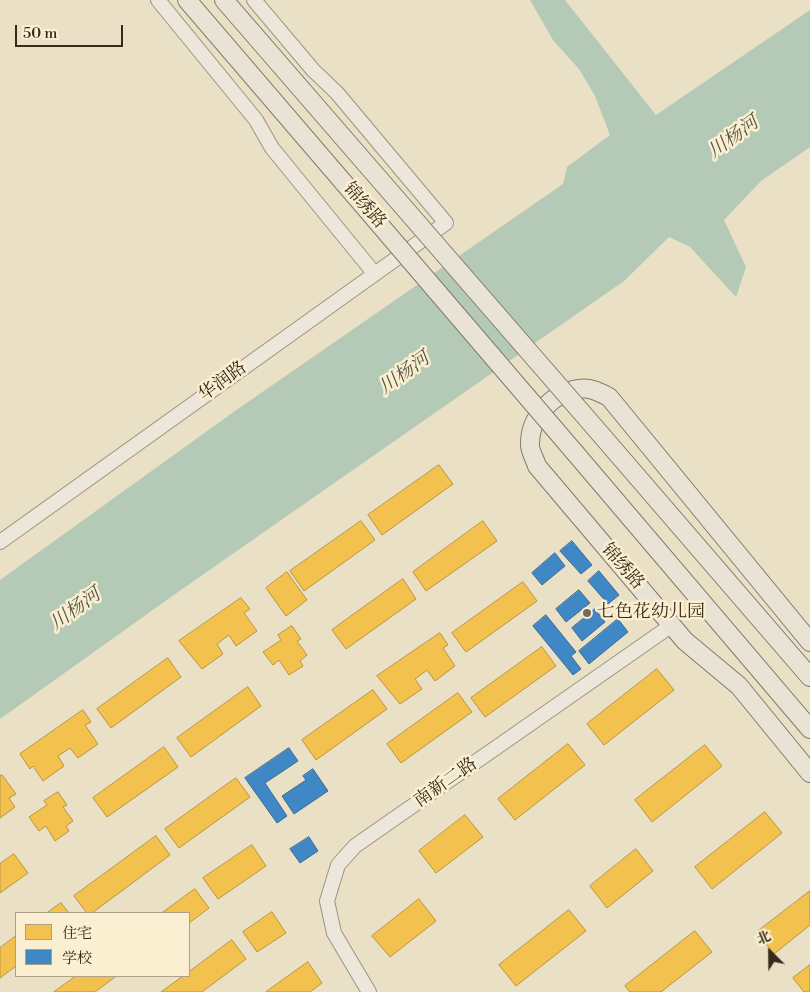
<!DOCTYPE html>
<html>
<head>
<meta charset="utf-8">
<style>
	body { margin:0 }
	#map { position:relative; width:810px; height:992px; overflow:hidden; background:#e9e0c5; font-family:"Libre Bodoni","Noto Serif SC",serif }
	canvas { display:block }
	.legend { position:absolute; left:15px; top:912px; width:175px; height:65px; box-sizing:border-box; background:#faefd0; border:1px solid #aca087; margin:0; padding:6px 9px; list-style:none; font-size:15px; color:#382919 }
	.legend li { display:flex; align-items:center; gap:10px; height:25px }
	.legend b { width:25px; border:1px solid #aca087 }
	.north { position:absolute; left:745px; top:927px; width:50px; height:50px; -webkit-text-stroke:4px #faefd0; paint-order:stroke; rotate:337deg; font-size:14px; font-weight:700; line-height:20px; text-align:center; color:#382919 }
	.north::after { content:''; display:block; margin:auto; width:18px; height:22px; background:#382919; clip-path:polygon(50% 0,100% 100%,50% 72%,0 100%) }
	.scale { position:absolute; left:15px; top:25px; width:108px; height:22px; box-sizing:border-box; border:2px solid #382919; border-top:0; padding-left:6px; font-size:15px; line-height:18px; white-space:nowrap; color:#382919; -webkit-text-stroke:4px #faefd0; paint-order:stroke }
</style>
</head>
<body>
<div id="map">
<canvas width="810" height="992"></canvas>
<ul class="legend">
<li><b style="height:14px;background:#f2c14e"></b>住宅</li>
<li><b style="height:14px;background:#3f88c5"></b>学校</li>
</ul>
<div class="north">北</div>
<div class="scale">50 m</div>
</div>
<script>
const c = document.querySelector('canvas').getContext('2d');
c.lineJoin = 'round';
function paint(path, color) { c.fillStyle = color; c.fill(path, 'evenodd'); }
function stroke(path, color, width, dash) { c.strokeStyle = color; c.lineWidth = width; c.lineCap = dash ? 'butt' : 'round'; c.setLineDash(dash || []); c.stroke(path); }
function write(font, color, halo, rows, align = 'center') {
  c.font = font + ' "Libre Bodoni","Noto Serif SC",serif'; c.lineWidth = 5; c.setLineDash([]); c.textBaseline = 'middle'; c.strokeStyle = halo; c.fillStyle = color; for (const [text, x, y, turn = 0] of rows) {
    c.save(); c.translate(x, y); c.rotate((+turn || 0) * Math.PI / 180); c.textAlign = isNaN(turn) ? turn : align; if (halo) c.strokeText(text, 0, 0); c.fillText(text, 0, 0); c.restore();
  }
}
paint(new Path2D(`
	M530,0H565L656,115L810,10V147L761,181L724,220L746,267L736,297L690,247L669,237L624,281L178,592L0,719V580L235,411L563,184L567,167L610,135L595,96L579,69L553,40Z`), '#b4c9b6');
const homes = new Path2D(`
	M439,465L453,484L382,535L368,515Z
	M361,521L375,540L304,591L290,571Z
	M483,521L497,541L426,591L413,572Z
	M287,572L307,600L286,616L266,588Z
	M403,579L416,599L346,649L332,630Z
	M523,582L537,601L466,652L452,633Z
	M241,598L250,609L244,613L257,631L236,646L229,635L217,644L223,654L202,669L179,641Z
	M292,626L301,639L297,641L307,655L300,661L303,666L289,675L279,660L273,665L263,652L281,640L278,635Z
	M440,633L448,645L443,648L455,666L435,681L427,670L415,679L422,689L400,704L377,676Z
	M542,647L556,666L485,717L471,698Z
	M168,658L181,677L111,728L97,709Z
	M657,669L674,690L604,745L587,724Z
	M248,687L261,706L191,757L177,738Z
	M373,690L387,709L316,760L302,740Z
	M458,693L472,712L401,763L387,744Z
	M83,710L91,722L85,725L98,744L78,758L70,748L58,756L64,766L43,781L33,766L30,769L20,754Z
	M568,744L585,765L515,820L498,799Z
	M705,745L722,766L652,822L635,800Z
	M164,747L178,767L107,817L93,798Z
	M2,775L16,794L9,798L15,807L0,818V776Z
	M236,778L250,797L179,848L165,829Z
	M58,792L67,805L63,807L73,821L66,826L69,831L55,841L46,826L39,831L29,817L47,805L44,801Z
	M765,812L782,833L712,889L695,867Z
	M465,815L483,837L436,873L419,851Z
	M156,836L170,855L92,913H87L74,896Z
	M252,845L266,866L218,899L203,878Z
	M636,849L653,871L607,908L590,886Z
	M14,854L28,873L0,893V864Z
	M195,889L209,908L189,923V913H162Z
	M810,891V925L774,954L757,932Z
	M419,899L436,921L390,957L372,936Z
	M61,903L69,913H47Z
	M569,910L586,931L516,986L499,965Z
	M272,912L286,933L257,952L243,932Z
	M695,931L712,952L661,992H630L625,986Z
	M16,936V966L0,978V948Z
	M232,940L246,959L202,992H161L183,976H189V972Z
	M308,962L322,983L310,992H266Z
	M810,965V992H804L793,978Z
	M76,976H114L115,977L95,992H54Z`);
paint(homes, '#f2c14e');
stroke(homes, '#ba933e', 1);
const schools = new Path2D(`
	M572,541L592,565L581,574L560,551Z
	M555,553L565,566L542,585L532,573Z
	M599,571L619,595L608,604L588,581Z
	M579,590L590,603L566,622L556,609Z
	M595,609L605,622L582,641L572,628Z
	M546,615L576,652L571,656L581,669L573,675L533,626Z
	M618,619L628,632L589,664L579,651Z
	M289,748L298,761L265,783L287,816L277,823L245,778Z
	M313,769L328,791L294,814L282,796L306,780L303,776Z
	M309,837L318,851L300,863L290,849Z`);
paint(schools, '#3f88c5');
stroke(schools, '#3d6c91', 1);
const minor = new Path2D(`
	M158,0L256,120L272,148L374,273
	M0,542L446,223L337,93L313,70L254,0
	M369,992L334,933L327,901L338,865L355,846L672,625`);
const major = new Path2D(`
	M187,0L344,183
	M224,0L367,165
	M603,437L810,677
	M576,454L810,729
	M810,642L609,397C599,392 590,387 579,389C553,392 530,417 530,443C529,450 535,459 537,466L685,641L739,686L810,773`);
stroke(minor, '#9b9483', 16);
stroke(major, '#827b6c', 20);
stroke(minor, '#ece7da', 14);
stroke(major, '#e8e3d4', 18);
const majorBridge = new Path2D(`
	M367,165L603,437
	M344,183L576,454`);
stroke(majorBridge, '#827b6c', 20, []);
stroke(majorBridge, '#e8e3d4', 18);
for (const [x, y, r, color] of [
	[587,613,5,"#766955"]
]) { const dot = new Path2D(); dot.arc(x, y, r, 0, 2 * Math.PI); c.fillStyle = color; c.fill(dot); stroke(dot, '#faefd0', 2); }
write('18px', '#382919', '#faefd0', [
	["锦绣路",364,206,49],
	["华润路",223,382,-36],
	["锦绣路",622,567,49],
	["南新二路",446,783,-35]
]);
write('18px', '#382919', '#faefd0', [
	["七色花幼儿园",597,613]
], 'left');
write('italic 19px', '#565646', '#faefd0', [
	["川杨河",734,138,-36],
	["川杨河",405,374,-36],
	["川杨河",76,610,-36]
]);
</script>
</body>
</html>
